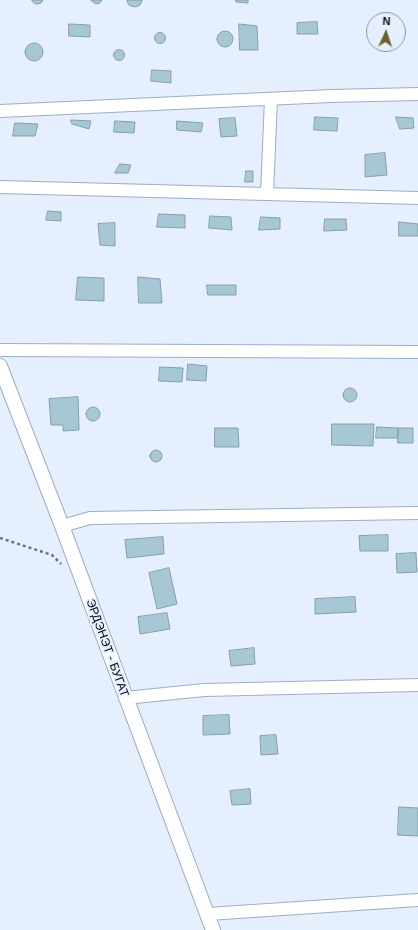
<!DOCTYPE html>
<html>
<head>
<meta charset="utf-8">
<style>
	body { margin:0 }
	#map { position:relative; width:418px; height:930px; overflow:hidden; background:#e5effe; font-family:Helvetica,sans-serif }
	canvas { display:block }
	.north { position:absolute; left:366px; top:12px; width:40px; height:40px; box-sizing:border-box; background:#e5effe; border:1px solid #8c94a0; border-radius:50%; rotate:3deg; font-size:11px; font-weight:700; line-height:16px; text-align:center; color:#070c13 }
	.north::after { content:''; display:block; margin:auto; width:14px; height:18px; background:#6f612e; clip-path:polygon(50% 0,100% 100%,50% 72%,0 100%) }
</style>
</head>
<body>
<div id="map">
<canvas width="418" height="930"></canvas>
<div class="north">N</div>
</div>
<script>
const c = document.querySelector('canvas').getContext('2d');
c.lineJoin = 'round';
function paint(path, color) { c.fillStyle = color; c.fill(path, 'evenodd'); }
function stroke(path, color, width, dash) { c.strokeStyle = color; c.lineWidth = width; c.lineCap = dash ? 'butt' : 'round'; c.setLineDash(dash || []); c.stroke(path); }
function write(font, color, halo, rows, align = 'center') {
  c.font = font + ' Helvetica,sans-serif'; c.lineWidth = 4; c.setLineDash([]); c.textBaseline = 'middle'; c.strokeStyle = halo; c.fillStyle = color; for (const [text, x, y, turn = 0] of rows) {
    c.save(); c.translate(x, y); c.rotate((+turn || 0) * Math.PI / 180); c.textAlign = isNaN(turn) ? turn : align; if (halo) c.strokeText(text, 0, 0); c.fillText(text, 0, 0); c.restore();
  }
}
const building = new Path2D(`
	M32,0H43L41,3L37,4L34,3Z
	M91,0H102L100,3L96,4L93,2Z
	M127,0H142V1L140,5L136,7L131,6L129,5Z
	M236,0H248V3L236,2Z
	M317,22L318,34H297V23Z
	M69,24L90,25V37L69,36Z
	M239,24L257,26L258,50H240Z
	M217 39a8 8 0 1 1 16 0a8 8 0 1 1-16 0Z
	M154.5 38a5.5 5.5 0 1 1 11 0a5.5 5.5 0 1 1-11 0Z
	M25 52a9 9 0 1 1 18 0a9 9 0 1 1-18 0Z
	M113.5 55a5.5 5.5 0 1 1 11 0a5.5 5.5 0 1 1-11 0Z
	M152,70L171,71V83L151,81Z
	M315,117L338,118L337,131L314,130Z
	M396,117L413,118L414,128L400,129Z
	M235,118L237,136L221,137L219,119Z
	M71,120L91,121L89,129L72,124Z
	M115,121L135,122L134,133L114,132Z
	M177,121L203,123L201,132L177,130Z
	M15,123L38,124L35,136H13Z
	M385,153L387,175L365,177V155Z
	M120,164L131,165L128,173H115Z
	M246,171H253V182H245Z
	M48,211L61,212V221L46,220Z
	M159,214L185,215V228L157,227Z
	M210,216L231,217L232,230L209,228Z
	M261,217L280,218V229L259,230Z
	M325,219H346L347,230L324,231Z
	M399,222L418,224V236H399Z
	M115,223V246L100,245L98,224Z
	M78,277L104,278V301L76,300Z
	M138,277L160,279L162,303H139Z
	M207,285H236V295H208Z
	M188,364L207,366L206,381L187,380Z
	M160,367L183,368L182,382L159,381Z
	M343 395a7 7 0 1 1 14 0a7 7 0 1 1-14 0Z
	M78,397L79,430L63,431V425H51L49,399Z
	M86 414a7 7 0 1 1 14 0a7 7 0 1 1-14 0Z
	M332,424H374L373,446L332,445Z
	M377,427L398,428V438H376Z
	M215,428H238L239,447H215Z
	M398,428H413V443H398Z
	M150 456a6 6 0 1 1 12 0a6 6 0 1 1-12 0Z
	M388,535V551H360L359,536Z
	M163,537L164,554L127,558L125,540Z
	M416,553L417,572L397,573L396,554Z
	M169,568L177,604L157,609L149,573Z
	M355,597L356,612L315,614V599Z
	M167,613L170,629L140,634L138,617Z
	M254,648L255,664L231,666L229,651Z
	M229,715L230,734L203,735V716Z
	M276,735L278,754L261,755L260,736Z
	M250,789L251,804L232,805L230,791Z
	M399,807L418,808V836L398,835Z`);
paint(building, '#a8c7d4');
stroke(building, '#83a1ac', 1);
const minor = new Path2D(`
	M0,111L331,96L418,94
	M0,187L418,198
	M267,194L271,99
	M0,350L418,352
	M62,526L90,518L418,513
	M125,698L204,690L418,685
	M208,914L418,900`);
const tertiary = new Path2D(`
	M0,366L62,526L213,930`);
stroke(minor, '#9daec4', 14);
stroke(tertiary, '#9daec4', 16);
stroke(new Path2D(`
	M0,538L52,555L61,564`), '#6d757f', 2.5, [3, 3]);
stroke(minor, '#fff', 12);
stroke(tertiary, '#fff', 14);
write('12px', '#070c13', '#e5effe', [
	["ЭРДЭНЭТ - БУГАТ",107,648,70]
]);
</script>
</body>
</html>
